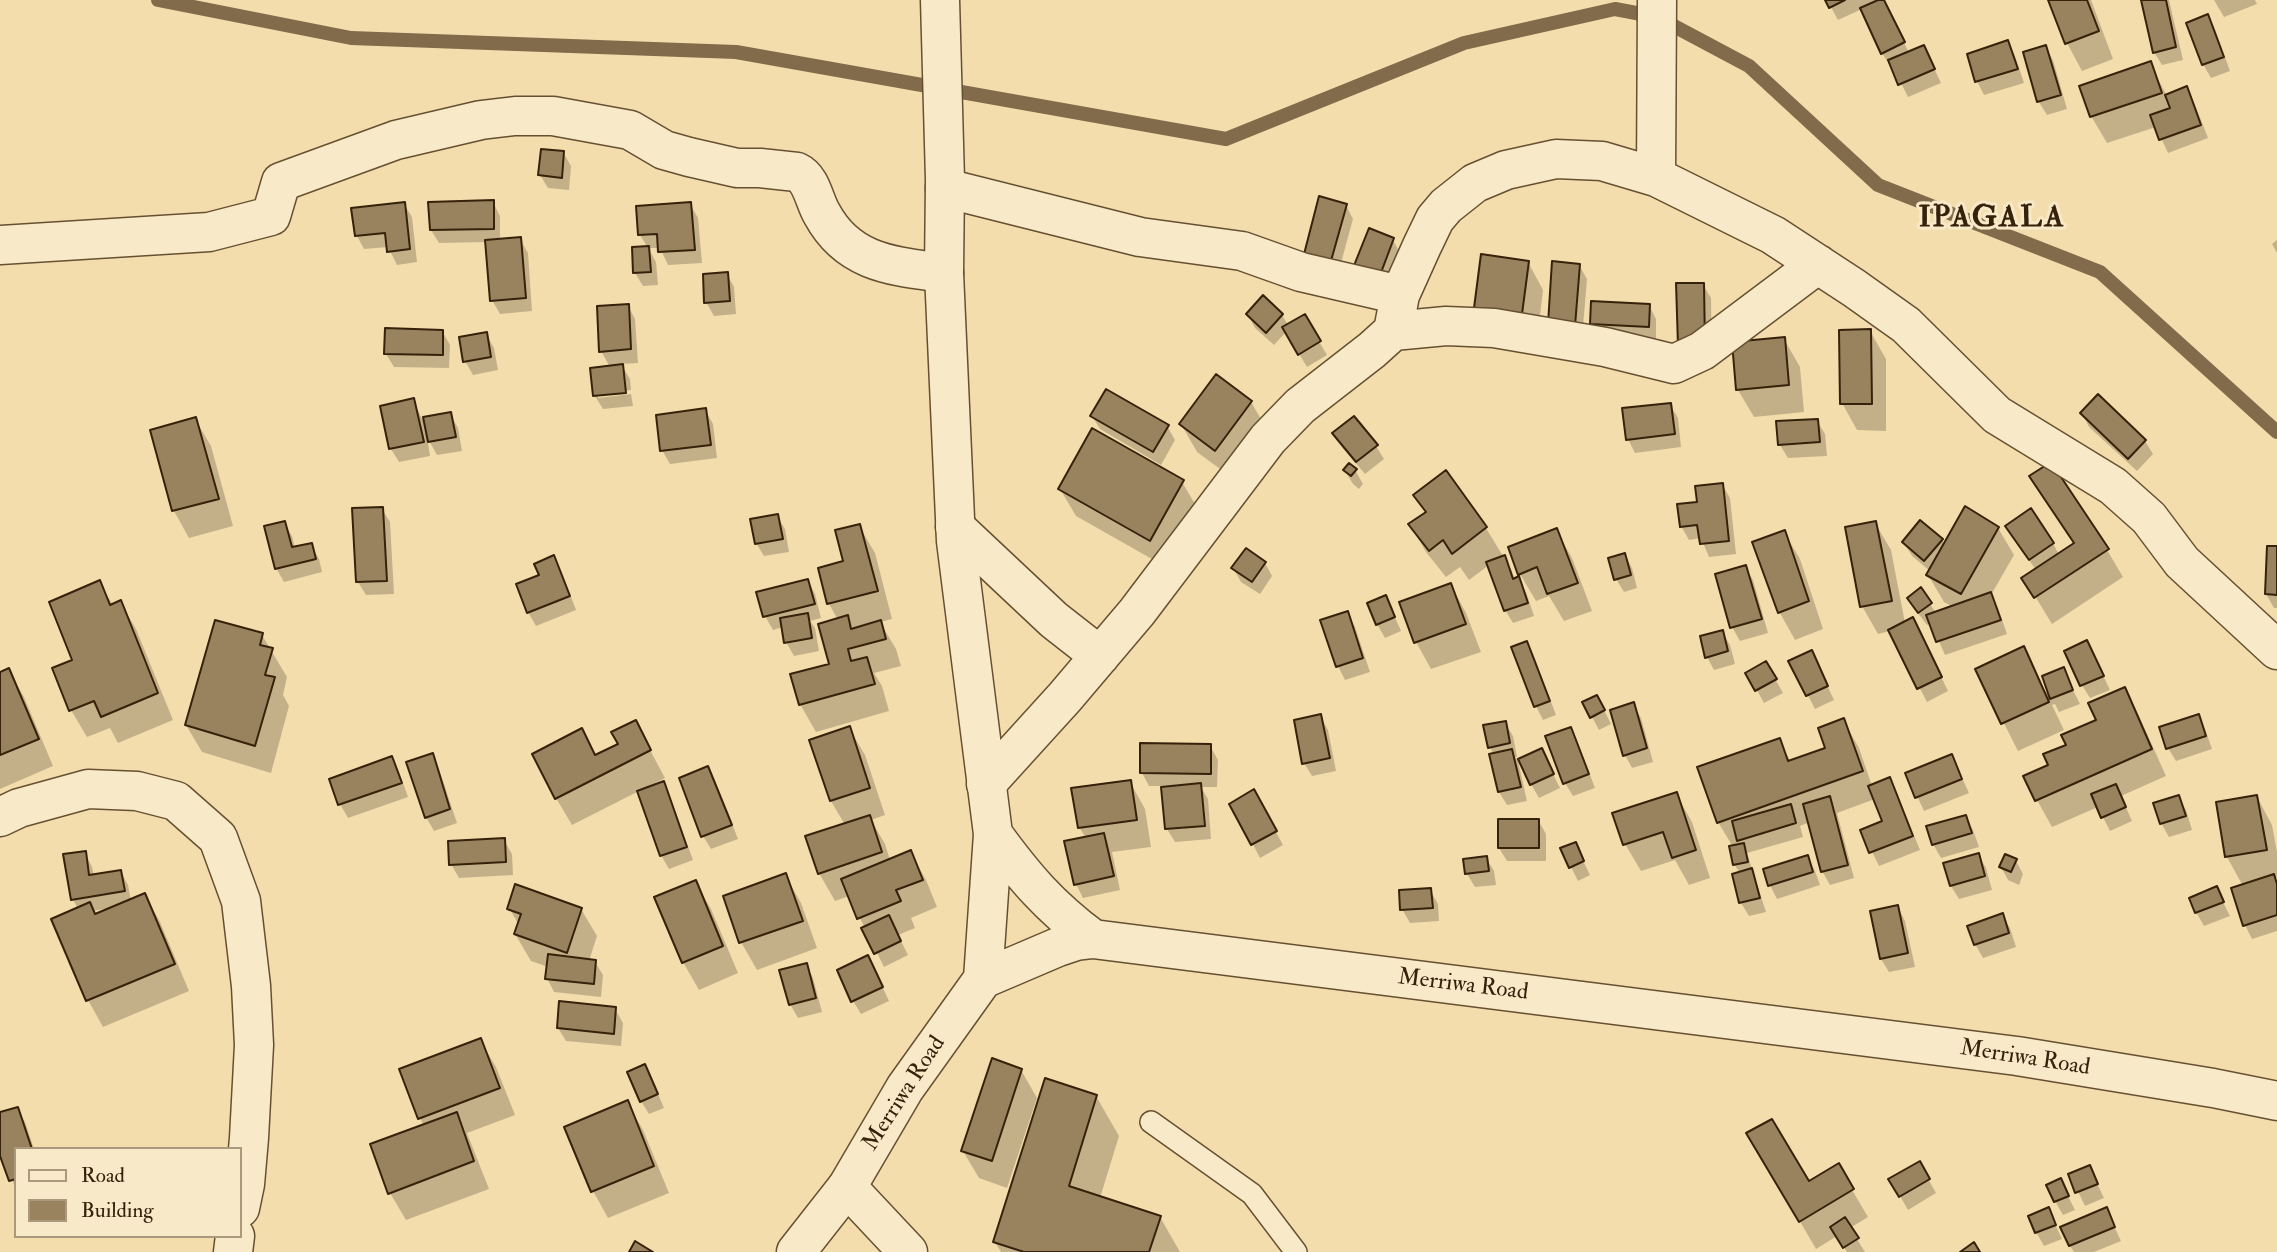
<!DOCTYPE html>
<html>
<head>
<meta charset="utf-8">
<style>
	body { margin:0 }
	#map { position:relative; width:2277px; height:1252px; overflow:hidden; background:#f4ddac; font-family:"IM FELL Double Pica",serif }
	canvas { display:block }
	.legend { position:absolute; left:14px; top:1147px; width:228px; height:91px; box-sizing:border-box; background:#f8e9c9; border:2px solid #aa997d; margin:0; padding:9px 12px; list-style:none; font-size:21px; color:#36210a }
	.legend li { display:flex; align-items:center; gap:14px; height:35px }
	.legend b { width:35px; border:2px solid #aa997d }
</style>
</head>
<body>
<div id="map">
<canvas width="2277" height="1252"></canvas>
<ul class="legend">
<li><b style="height:9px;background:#f8e9c9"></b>Road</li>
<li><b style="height:19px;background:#99835e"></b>Building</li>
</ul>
</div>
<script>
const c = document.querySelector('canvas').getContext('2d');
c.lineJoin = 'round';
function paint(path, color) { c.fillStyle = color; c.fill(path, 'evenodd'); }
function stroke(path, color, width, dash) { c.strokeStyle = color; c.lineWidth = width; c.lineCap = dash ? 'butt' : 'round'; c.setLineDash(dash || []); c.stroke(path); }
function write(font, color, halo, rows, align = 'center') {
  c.font = font + ' "IM FELL Double Pica",serif'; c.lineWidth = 6; c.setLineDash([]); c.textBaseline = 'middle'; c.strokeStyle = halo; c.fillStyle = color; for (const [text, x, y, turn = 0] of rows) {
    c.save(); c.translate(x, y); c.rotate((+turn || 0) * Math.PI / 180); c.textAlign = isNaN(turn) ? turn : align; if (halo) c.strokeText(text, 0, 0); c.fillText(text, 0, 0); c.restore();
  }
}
paint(new Path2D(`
	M1827,0H1883L1909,53L1924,47L1941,83L1908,97L1892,65L1890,66L1882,53L1862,9L1838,20Z
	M2050,0H2091L2113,59L2082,71L2067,43Z
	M2143,0H2169L2183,60L2162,65L2154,52Z
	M2214,0H2255L2257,4L2224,17Z
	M2208,16L2215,29L2230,71L2211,78L2203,64Z
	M2008,42L2015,56L2024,83L1984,95L1977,81Z
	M2045,47L2053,60L2067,109L2047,115L2039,102L2025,53Z
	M2150,64L2167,96L2187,88L2194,102L2208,138L2168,153L2156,127L2107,143L2091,116Z
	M563,152L571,166L569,190L548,188L540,175Z
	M493,202L500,216V241L520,239L528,253L532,311L500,314L492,300L487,242L439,243L431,230Z
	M404,204L412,217L417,262L397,265L388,247L364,249L357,236Z
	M690,204L698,218L702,263L668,265L660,248H648L656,262L658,285L643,286L635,273L648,248L640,235Z
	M1346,205L1353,219L1336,281L1312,275Z
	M1393,240L1400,253L1387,291L1363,282Z
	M2277,240V253L2272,244Z
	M1528,262L1543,290L1537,341L1492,335Z
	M1579,265L1587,279L1582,339L1557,337Z
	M727,274L734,287L736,314L714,316L706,302Z
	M1703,285L1711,298L1712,358L1687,359Z
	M1649,305L1656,319V339L1600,338L1592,324Z
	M628,306L635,319L638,363L621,364L630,379L631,390L598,394V398L631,394L633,406L603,409L595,396L610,367L601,351Z
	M1248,315H1282L1288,325L1304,316L1327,355L1307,367L1286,332L1274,345L1255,328Z
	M442,331L450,345L449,368L394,367L386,354Z
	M1870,331L1886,359V431L1857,430L1842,403Z
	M486,334L494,348L498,370L473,375L465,361Z
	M1784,339L1800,367L1804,412L1754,417L1738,390Z
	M413,400L422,419L450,414L458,428L462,451L437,455L427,437L430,456L399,462L391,449L382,407Z
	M1251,402L1267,429L1231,477L1197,452L1181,424Z
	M1670,405L1678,418L1681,447L1635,453L1628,439Z
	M705,410L713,424L717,458L670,464L662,450Z
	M2082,413L2145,441L2153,454L2137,471L2089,427Z
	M1092,416L1167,426L1175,440L1161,465L1100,429Z
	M195,419L211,446L233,526L189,538L174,511L152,431Z
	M1817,421L1825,434L1827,456L1788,458L1780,445L1778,423Z
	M1335,434L1376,446L1384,459L1365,474L1342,447Z
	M1355,470L1363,484L1359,489L1353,484L1345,471Z
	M1445,473L1486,528L1512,571L1515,580L1518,578L1526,592L1534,616L1513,623L1505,610L1489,565L1469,580L1460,567L1446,577L1426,552L1410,525L1426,514L1416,495Z
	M2031,477L2107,550L2123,577L2052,624L2024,578L2036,570L2015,540L2053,543L2059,555L2074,544Z
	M1182,482L1198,509L1166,567L1076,516L1060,489Z
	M1722,484L1730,498L1736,554L1709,557L1701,538L1689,540L1681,526L1699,503Z
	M382,509L390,522L394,594L366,595L358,582Z
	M777,516L785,529L789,552L764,556L756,543Z
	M284,523L292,536L295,548L311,545L319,559L322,572L284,582L276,568Z
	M1875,523L1891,550L1905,623L1920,633L1948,691L1927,702L1890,631L1878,634L1862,606Z
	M859,526L875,553L892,619L880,622L896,649L901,666L874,673L882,686L889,711L816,732L800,704L831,665L838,620L829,604L820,569L845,563Z
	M1998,528L2014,555L1991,595L1998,608L2007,634L1945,655L1931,623L1927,625L1917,612L1930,604L1936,613L1953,607L1944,602L1928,575L1930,571L1912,556L1904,543L1942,540L1945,545Z
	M1556,530L1572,558L1592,611L1564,621L1549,596L1536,601L1520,574Z
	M1784,532L1800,559L1823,629L1795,640L1780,613L1755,543Z
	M2277,548V608H2274L2266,594Z
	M1625,555L1632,568L1637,588L1624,592L1616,579Z
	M554,558L561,571L576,610L536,626L528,612L541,576Z
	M1265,563L1272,576L1260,594L1241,582L1233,568Z
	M1745,567L1753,580L1768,633L1740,641L1732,627Z
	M808,581L815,594L821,618L810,621L815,628L819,651L794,656L786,642L783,627L773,630L765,616Z
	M99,582L113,605L120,602L136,629L173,720L118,743L110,728L87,737L71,710L74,660Z
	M1451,585L1466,613L1481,652L1431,669L1416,642Z
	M1386,597L1401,631L1385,638L1377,624Z
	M1347,613L1355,627L1370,672L1345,680L1338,666Z
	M1722,632L1730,645L1735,664L1714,670L1707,657Z
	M262,635L287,677L283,695L289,706L271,773L202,752L186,725Z
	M1527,643L1534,656L1556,715L1543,720L1536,706L1513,648Z
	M2023,649L2046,692L2063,670L2080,704L2059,712L2055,704L2052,705L2064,730L2018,751L1977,670Z
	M2094,656L2110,690L2090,698L2082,685Z
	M1791,662L1818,666L1834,700L1815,709Z
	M1766,663L1783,693L1764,703L1748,674Z
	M8,670L24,697L53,766L0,789V674Z
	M2124,689L2139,716L2166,776L2121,796L2132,821L2110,831L2098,807L2052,827L2037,800L2051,766L2068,745L2098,720Z
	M1633,705L1641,718L1653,762L1632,768L1625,755Z
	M1604,710L1611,724L1599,730L1592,717Z
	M1320,716L1328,730L1336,771L1312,776L1304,763Z
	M2198,716L2205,729L2212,749L2176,761L2168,748Z
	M1843,720L1859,748L1872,786L1890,779L1897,793L1920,850L1879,866L1862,831L1884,823L1875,799L1837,813L1854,878L1830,885L1822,871L1810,822L1800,826L1803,837L1747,853L1766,912L1749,916L1741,903L1734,875L1740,873L1734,864L1733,847L1718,822L1779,740L1791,762L1827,749Z
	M635,722L665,778L649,786L650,788L663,784L670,797L693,860L669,869L661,855L639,791L572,825L556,798L581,731L596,756L620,745Z
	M1505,723L1513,736L1517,757H1515L1518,761L1527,801L1507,805L1499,792L1491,755H1494L1490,747Z
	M849,728L865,755L885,815L871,820L885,844L890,860L910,852L926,880L937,907L911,918L915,928L898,935L908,955L884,967L849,896L835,901L819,873L845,825L831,801Z
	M1570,729L1578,743L1595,788L1573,796L1565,783Z
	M1210,746L1218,760L1217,787H1201L1208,799L1211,839L1175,842L1167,829L1163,786H1149L1142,773Z
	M1541,750L1560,788L1539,798L1531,784Z
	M432,755L439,769L457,823L434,831L426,817Z
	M1952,756L1969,793L1924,811L1907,774Z
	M392,759L399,772L408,797L348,818L340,804Z
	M708,768L715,781L738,839L711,849L703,836Z
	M1130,782L1145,809L1151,847L1112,852L1120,890L1083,898L1076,884L1086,838L1079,827Z
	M1254,792L1283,845L1260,858L1232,804Z
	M1676,794L1692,822L1710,878L1689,885L1675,860L1641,871L1625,844Z
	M2178,797L2186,810L2192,830L2169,837L2161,823Z
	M2257,797L2272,825L2277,852V878H2274L2277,883V931L2252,939L2245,925L2243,886L2227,857Z
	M1965,817L1973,830L1979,847L1941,858L1933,844Z
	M1538,820L1546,834V861H1507L1499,848Z
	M504,840L512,854L513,875L459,878L451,864Z
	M1575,844L1590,875L1578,881L1562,849Z
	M85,853L92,867L94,876L121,872L128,885L131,901L145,895L160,922L189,991L103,1027L88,1000L78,909L73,899ZM110,908L96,916L93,911Z
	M1978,855L1986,868L1992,890L1959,899L1951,886L1945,864Z
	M1808,857L1815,871L1820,885L1777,899L1770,885Z
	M1486,858L1494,871L1496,885L1475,887L1467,874L1465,861Z
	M2016,861L2023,874L2019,885L2008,880L2001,867Z
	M785,875L801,903L817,948L757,970L741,942L725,897Z
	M695,882L711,909L738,973L699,990L683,962Z
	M2216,888L2230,916L2204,926L2196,912Z
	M1430,890L1438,904L1439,921L1410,923L1402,909Z
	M1898,907L1905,921L1915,967L1889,972L1881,959Z
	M509,908L581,909L597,936L589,961L595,962L603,975L601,997L554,992L547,978L548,967L531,961L515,934L519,925Z
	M2002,915L2010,928L2016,947L1983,958L1975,944Z
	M806,965L813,978L822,1012L798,1018L790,1004Z
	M875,971L889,1001L861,1014L853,1001Z
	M615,1009L623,1023L621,1046L566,1041L558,1028Z
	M480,1040L496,1067L515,1115L467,1133L489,1189L406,1220L390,1193L424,1126L420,1118Z
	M1021,1070L1037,1098L1007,1188L979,1178L963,1151Z
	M652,1080L664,1108L649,1114L641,1101Z
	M1096,1096L1119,1136L1100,1198L1160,1217L1180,1252H1001L995,1242Z
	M627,1102L643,1130L669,1193L608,1218L593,1191Z
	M17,1109L25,1122L34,1149H16V1189L0,1151V1114Z
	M1749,1134L1808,1183L1838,1166L1868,1217L1850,1228L1865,1252H1847L1837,1236L1816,1249Z
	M1919,1163L1936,1193L1908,1210L1891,1180Z
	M2089,1167L2104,1198L2085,1206L2070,1175Z
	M2060,1180L2075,1210L2063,1215L2055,1201Z
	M2048,1209L2062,1239L2044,1246L2036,1232Z
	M2106,1209L2121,1241L2094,1252H2074L2070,1246Z`), '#0003');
stroke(new Path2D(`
	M158,0L351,38L736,52L1226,139L1464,43L1615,9L1657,17L1749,66L1878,185L2100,272L2277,432`), '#816b4a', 14);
const building = new Path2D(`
	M1825,0H1845L1829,8Z
	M1878,0H1884L1905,42L1881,54L1860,8Z
	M2048,0H2087L2099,31L2065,44Z
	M2141,0H2166L2176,47L2153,53Z
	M2208,14L2224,57L2202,65L2186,23Z
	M2008,40L2018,69L1975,82L1967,54Z
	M1924,45L1935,69L1898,85L1888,60Z
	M2046,45L2061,95L2037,102L2023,52Z
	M2151,61L2162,93L2090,117L2079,86Z
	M2187,86L2201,125L2159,140L2150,115L2170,108L2165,95Z
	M541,149L564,151L562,178L538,175Z
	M1319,196L1347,204L1329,268L1302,262Z
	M494,200V229L430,230L428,202Z
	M405,202L410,249L387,252L385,233L355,236L351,208Z
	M691,202L695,250L658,252L657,234L638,235L636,206Z
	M1369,228L1394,238L1379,278L1353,268Z
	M521,237L526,298L490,301L485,240Z
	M649,246L651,272L633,273L632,247Z
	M1481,254L1529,261L1522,314L1474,308Z
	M1552,261L1580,264L1575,326L1548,324Z
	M728,272L730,301L704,303L703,274Z
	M1676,283H1704L1705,345L1678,346Z
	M1263,295L1283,314L1266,333L1246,314Z
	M1591,301L1650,304L1649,327L1590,324Z
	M629,304L631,349L599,352L597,306Z
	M1305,314L1321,341L1298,355L1282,327Z
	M385,328L443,330V355L384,354Z
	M1871,329L1872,404H1840L1839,330Z
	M487,332L491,357L463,362L459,337Z
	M1785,337L1789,385L1736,390L1732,342Z
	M623,364L626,393L593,396L590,368Z
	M1216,374L1252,401L1215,451L1179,424Z
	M1106,389L1169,425L1153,452L1090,416Z
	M2098,394L2146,440L2128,459L2080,413Z
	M414,398L424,442L389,449L380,406Z
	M1671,403L1675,434L1626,440L1622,408Z
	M706,408L711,445L660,451L656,415Z
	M451,412L456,437L428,442L423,417Z
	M1354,416L1378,445L1356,462L1332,433Z
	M196,417L219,499L172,511L150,430Z
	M1818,419L1820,442L1778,445L1776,421Z
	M1092,428L1184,480L1150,541L1058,489Z
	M2051,462L2109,549L2034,598L2021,578L2074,543L2029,476Z
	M1349,463L1357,469L1351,476L1343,470Z
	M1446,470L1487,527L1452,554L1443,540L1429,551L1408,524L1426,512L1413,495Z
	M1723,483L1729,541L1700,544L1697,525L1680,527L1677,504L1697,502L1695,486Z
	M1965,506L1999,527L1961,594L1926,575Z
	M383,507L387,581L356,582L352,508Z
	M2031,508L2054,543L2029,560L2005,526Z
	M778,514L783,539L755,544L750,519Z
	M1920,520L1943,539L1924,561L1902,542Z
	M285,521L292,547L312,543L316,559L275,569L264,526Z
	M1876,521L1892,601L1860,607L1845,527Z
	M860,524L878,591L827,604L818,568L843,561L835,530Z
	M1557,528L1578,583L1547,594L1537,567L1518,575L1508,547Z
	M1785,530L1809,601L1778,613L1752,542Z
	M2267,546H2277V595L2265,594Z
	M1246,548L1266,562L1252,582L1231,568Z
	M1625,553L1631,575L1614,580L1608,558Z
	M554,555L570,596L527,613L516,584L539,575L534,564Z
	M1505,555L1513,579L1519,576L1528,603L1504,611L1486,562Z
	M1746,565L1762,619L1730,628L1715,574Z
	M808,579L815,604L763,617L756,592Z
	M100,580L110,605L121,600L158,693L101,717L94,701L69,711L52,668L72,660L49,602Z
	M1451,583L1466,624L1414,643L1399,602Z
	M1921,587L1932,603L1918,613L1907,598Z
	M1991,592L2001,620L1936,642L1926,615Z
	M1386,595L1395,617L1376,625L1367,603Z
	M1348,611L1363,658L1336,667L1320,620Z
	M808,613L812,638L784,643L780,618Z
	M848,615L851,629L881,620L886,639L848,649L851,661L867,657L875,684L799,705L790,674L829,664L818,624Z
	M1913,617L1942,677L1917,689L1888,630Z
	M215,620L263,633L260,645L273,648L265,675L275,677L255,746L185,725Z
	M1723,630L1728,651L1705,658L1700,636Z
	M2087,640L2104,676L2080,686L2064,651Z
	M1527,641L1550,701L1534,707L1511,647Z
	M2024,646L2049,702L2001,724L1975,669Z
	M1812,650L1828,686L1806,696L1788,661Z
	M1766,661L1777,679L1755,691L1745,673Z
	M2064,667L2073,690L2050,699L2042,676Z
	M9,668L39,739L0,755V672Z
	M2125,687L2152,749L2035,801L2023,776L2048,765L2043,754L2066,745L2061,735L2096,720L2088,703Z
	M1597,695L1605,710L1590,718L1582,702Z
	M1634,702L1647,748L1623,756L1610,710Z
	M1321,714L1330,758L1302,764L1294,720Z
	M2199,714L2206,736L2166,749L2159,727Z
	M1844,718L1863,771L1717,823L1697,767L1780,738L1788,761L1825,748L1818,728Z
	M636,720L651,750L555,799L532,754L582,728L595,755L618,744L611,732Z
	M1506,721L1510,743L1488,748L1483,725Z
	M850,726L870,788L830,801L809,740Z
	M1571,727L1589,774L1563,784L1545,736Z
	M1140,743L1211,744V774L1140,773Z
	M1542,748L1554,774L1530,785L1518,759Z
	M1512,749L1521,787L1498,792L1489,754Z
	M433,753L450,809L425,818L406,762Z
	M1952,754L1962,779L1915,798L1905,773Z
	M392,756L402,783L338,805L329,779Z
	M708,766L732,825L701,837L679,778Z
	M1890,777L1913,836L1869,853L1860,830L1882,821L1868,786Z
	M1131,780L1137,820L1078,828L1071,788Z
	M664,781L687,847L660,856L637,791Z
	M1201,783L1205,826L1165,829L1161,787Z
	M2116,784L2126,807L2101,818L2091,794Z
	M1254,789L1277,831L1251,845L1229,804Z
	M1677,792L1696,850L1672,858L1663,832L1623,845L1612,813Z
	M2179,795L2186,816L2160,824L2153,803Z
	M2257,795L2267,850L2225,857L2216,802Z
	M1830,796L1848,865L1821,872L1803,804Z
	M1791,804L1796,823L1737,841L1732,821Z
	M870,815L882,852L818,874L805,836Z
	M1966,815L1972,833L1932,845L1926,826Z
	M1498,819H1539V848H1498Z
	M1104,833L1114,876L1074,885L1064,841Z
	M505,838L506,862L449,865L448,841Z
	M1576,842L1584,861L1569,868L1560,848Z
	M1744,843L1748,862L1733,865L1729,846Z
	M911,850L923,880L896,890L901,901L857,919L841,879Z
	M86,851L89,875L121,870L125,891L71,900L63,854Z
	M1979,853L1985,876L1950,886L1943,863Z
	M2005,854L2017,859L2011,872L1999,867Z
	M1808,855L1813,872L1768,886L1763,869Z
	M1487,856L1489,871L1465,874L1463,859Z
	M1752,868L1760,898L1739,903L1732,874Z
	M786,873L803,921L739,943L723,896Z
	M2274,874L2277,884V915L2243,926L2231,888Z
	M696,880L723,946L682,963L654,897Z
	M515,884L582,908L567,953L514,934L521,914L507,909Z
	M2217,886L2224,902L2195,913L2189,898Z
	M1431,888L1433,908L1400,910L1399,890Z
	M145,893L175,964L86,1001L51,919L90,902L95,914Z
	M1898,905L1908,953L1880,959L1870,911Z
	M2003,913L2009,933L1974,945L1967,926Z
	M889,915L901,941L874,954L861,928Z
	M548,954L596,960L594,984L545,979Z
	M868,955L883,987L851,1002L837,970Z
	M807,963L816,998L789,1005L779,970Z
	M559,1001L616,1007L614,1034L557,1028Z
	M481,1038L500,1088L418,1119L399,1069Z
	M992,1058L1022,1069L992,1161L961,1151Z
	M645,1064L658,1094L640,1102L627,1072Z
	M1045,1078L1097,1095L1069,1186L1161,1216L1149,1252H1024L993,1242Z
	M628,1100L654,1166L591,1192L564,1127Z
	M18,1107L32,1149H16V1179L9,1181L0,1156V1112Z
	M457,1112L474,1161L388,1194L370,1144Z
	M1772,1119L1809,1181L1839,1163L1854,1189L1799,1222L1746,1133Z
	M1920,1161L1930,1179L1899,1197L1888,1179Z
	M2090,1165L2098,1184L2075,1193L2068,1174Z
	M2061,1178L2069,1196L2054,1202L2046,1185Z
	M2049,1207L2056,1225L2035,1233L2028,1216Z
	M2107,1207L2115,1227L2069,1246L2060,1227Z
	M1845,1217L1859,1238L1843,1248L1830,1227Z
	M635,1241L653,1252H629Z
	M1974,1242L1980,1252H1960Z`);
paint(building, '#99835e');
stroke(building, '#36210a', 2);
const service = new Path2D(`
	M1151,1122L1252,1194L1296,1252`);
const minor = new Path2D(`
	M1656,177L1657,0
	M945,188L1140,237L1242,251L1301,272L1400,295
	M0,245L209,232L271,216L281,182L396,140L481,120L515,116H553L630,130L664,150L689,157L737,168H760L797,172C812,179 814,201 822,214C849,264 894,266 944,273
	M1393,331L1446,326L1494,328L1605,347L1674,364L1702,351L1818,264
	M955,527L1054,620L1100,656
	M986,784L1065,697L1137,612L1268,439L1300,406L1372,350L1393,331L1400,295L1422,246L1435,219L1446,206L1475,183L1506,170L1556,159L1602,161L1656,177L1773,235L1854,288L1906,325L1997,415L2113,486L2149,518L2182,562L2277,650
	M0,817L19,808L88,789L137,791L176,801L218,838L241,901L251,986L254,1045L249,1138L245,1184L240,1208
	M847,1187L908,1252
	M233,1252L235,1236`);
const tertiary = new Path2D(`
	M940,0L945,180L944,273L956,541L993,834L983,979
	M993,834C1025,878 1049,906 1093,939
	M796,1252L847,1187L905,1088L983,979L1058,947L1076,941L1093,939L2017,1056L2213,1088L2277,1101`);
stroke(service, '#665032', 24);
stroke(minor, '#665032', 41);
stroke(tertiary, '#665032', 41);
stroke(service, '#f8e9c9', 21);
stroke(minor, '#f8e9c9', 38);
stroke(tertiary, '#f8e9c9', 38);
write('23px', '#36210a', '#f8e9c9', [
	["Merriwa Road",1463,986,7],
	["Merriwa Road",2025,1059,9],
	["Merriwa Road",905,1094,-57]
]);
c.letterSpacing = '2px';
write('bold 30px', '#36210a', '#f8e9c9', [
	["IPAGALA",1992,220]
]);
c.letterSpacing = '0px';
</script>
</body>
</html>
